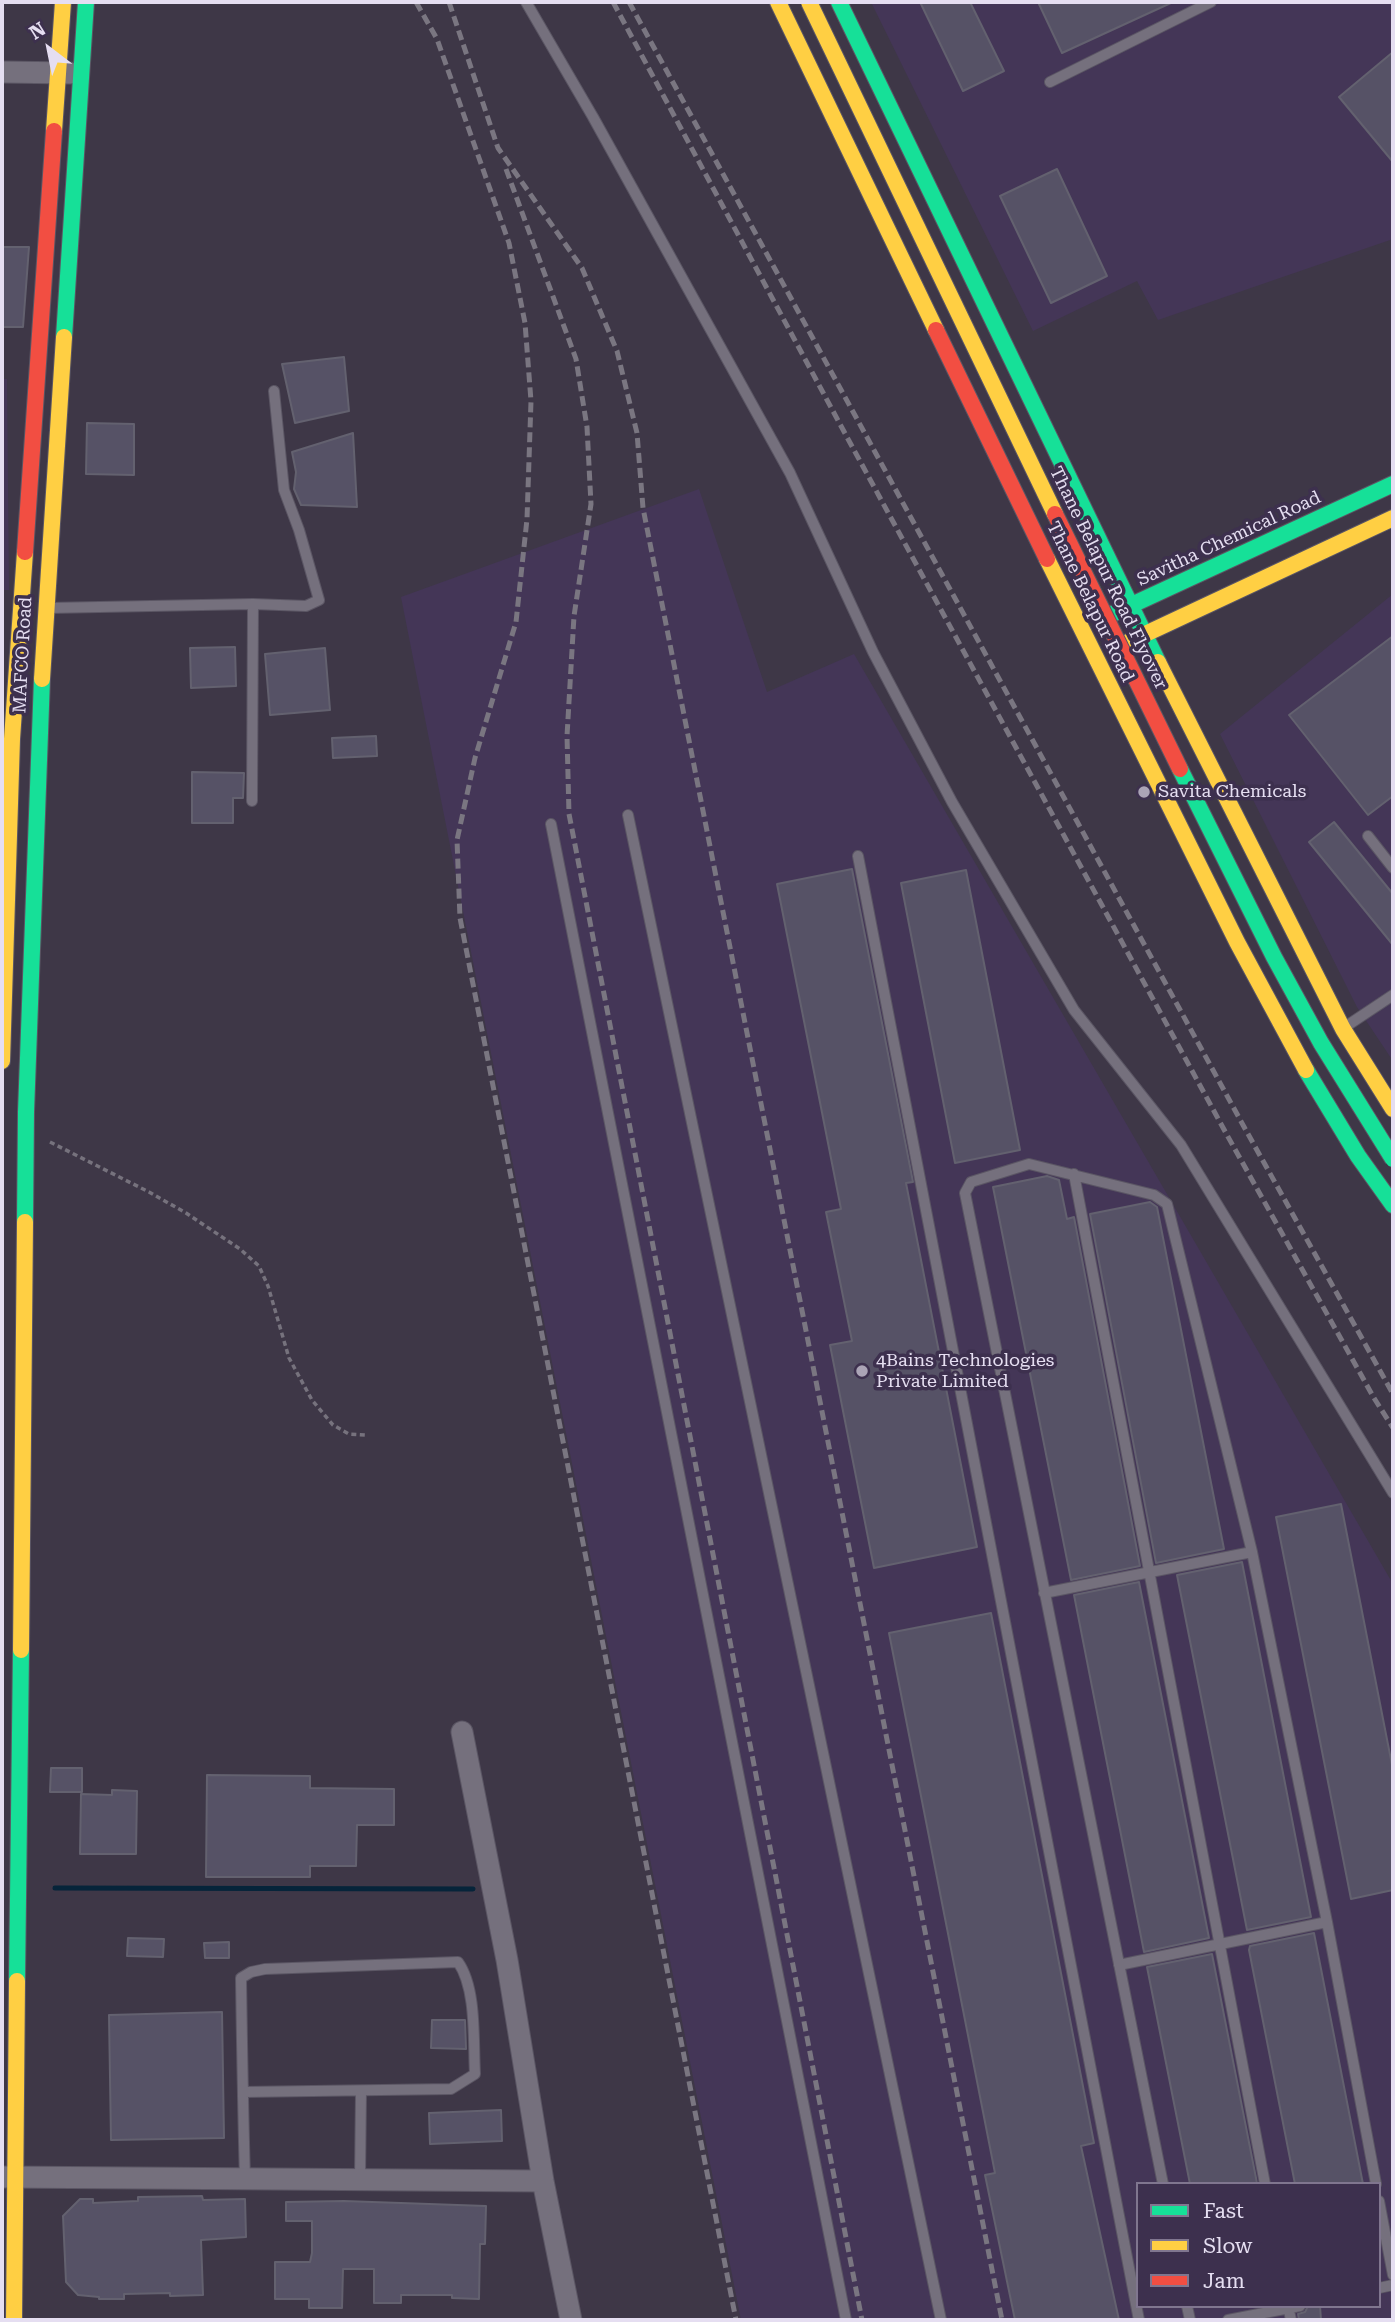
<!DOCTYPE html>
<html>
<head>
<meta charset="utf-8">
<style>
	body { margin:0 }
	#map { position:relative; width:1395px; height:2322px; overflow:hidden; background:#3e3747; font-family:"Roboto Serif",serif }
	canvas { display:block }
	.frame { position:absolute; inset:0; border:4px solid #e5def1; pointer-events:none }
	.legend { position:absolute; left:1136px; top:2182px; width:245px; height:126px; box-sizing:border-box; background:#3d304e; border:2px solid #80768f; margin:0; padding:9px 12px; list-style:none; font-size:21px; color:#e5def1 }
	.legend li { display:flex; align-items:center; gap:14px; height:35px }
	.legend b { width:35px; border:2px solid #80768f }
	.north { position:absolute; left:14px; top:14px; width:70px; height:70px; -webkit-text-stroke:5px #3d304e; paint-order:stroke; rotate:328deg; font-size:19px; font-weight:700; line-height:28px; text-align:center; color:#e5def1 }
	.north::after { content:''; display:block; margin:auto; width:24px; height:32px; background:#e5def1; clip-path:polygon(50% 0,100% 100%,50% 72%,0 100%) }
</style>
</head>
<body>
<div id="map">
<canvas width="1395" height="2322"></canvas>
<div class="frame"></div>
<ul class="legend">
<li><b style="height:9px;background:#16e098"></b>Fast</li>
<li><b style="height:9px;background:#ffcf43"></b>Slow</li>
<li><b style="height:9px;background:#f24e42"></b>Jam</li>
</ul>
<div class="north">N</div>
</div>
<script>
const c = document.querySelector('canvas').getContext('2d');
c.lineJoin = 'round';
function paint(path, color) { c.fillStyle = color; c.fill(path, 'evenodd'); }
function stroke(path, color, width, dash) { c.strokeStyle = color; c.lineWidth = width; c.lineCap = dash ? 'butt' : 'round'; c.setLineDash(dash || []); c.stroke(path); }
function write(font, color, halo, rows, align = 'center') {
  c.font = font + ' "Roboto Serif",serif'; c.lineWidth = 7; c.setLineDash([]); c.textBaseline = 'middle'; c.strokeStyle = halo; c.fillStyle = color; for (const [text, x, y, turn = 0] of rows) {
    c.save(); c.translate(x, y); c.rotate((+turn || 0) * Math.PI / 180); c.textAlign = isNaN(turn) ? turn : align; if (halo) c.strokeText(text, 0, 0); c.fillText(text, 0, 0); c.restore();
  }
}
paint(new Path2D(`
	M871,2H1393V239L1158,320L1137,281L1033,331Z
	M2,379H7L9,590H2Z
	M699,489L767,692L854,654L1393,1584V2320H741L401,597ZM1138,2184H1379V2306H1138Z
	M1393,594V1061L1357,1007L1220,734Z`), '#443657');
stroke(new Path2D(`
	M55,1888L473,1889`), '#06243a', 5);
const building = new Path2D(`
	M920,2H970L1004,71L963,91Z
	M1038,2H1173L1062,53Z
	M1393,52V162L1339,97Z
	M1057,169L1107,276L1051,303L1000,196Z
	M2,247H29L23,327H2Z
	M344,357L349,411L295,423L282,364Z
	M87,423L134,424V475L86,474Z
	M353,433L357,507L301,505L294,489L296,472L292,452Z
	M1393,636V796L1368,815L1289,715Z
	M235,647L236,686L191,688L190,648Z
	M325,648L330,710L270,715L265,654Z
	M376,736L377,756L333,758L332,738Z
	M192,772L244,773L243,798H233V823H192Z
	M1334,822L1393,894V945L1309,842Z
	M852,869L913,1182L906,1183L977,1547L874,1568L830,1345L852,1341L826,1212L841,1209L777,884Z
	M966,870L1020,1150L955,1163L901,883Z
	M1047,1176L1059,1180L1067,1219L1074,1217L1140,1566L1071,1580L993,1187Z
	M1150,1202L1157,1207L1224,1549L1156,1563L1090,1214Z
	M1341,1504L1393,1770V1890L1351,1899L1276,1517Z
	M1242,1562L1311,1917L1247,1930L1177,1575Z
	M1139,1582L1209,1938L1144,1952L1074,1595Z
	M991,1613L1094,2143L1081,2146L1119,2320H1015L985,2175L995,2173L889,1633Z
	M51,1768H82V1792H50Z
	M207,1775L310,1776V1788L394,1789V1825H357L356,1866H310V1877H206Z
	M112,1790L137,1791L136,1854H80L81,1794L112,1795Z
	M1314,1933L1363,2184H1295L1249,1950L1250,1946Z
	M128,1938L164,1939L163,1957L127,1956Z
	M229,1942V1958H205L204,1943Z
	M1212,1954L1256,2178L1257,2184H1190L1147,1967Z
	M222,2012L224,2138L111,2140L109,2015Z
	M432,2020H465L466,2049L431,2048Z
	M501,2110L502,2141L430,2144L429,2113Z
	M202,2196L203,2200L245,2199L246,2237L201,2240L203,2295L170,2296V2293L124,2294V2299H99V2297L78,2295L66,2282L63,2216L80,2199H93V2203L138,2201V2197Z
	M344,2201L486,2206L485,2244H480L479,2299L452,2298V2295H401V2303H374V2269H343L342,2308H309V2299H275V2262H310L312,2253V2221H286V2202Z
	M1308,2306H1320L1321,2320H1299L1298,2314L1305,2312Z`);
paint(building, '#565266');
stroke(building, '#63616f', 2);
const lane = new Path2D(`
	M526,2L593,117L790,473L873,652L952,802L1074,1010L1181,1145L1393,1493
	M1050,82L1211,2
	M253,604L306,606L319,600L299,530L284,490L274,391
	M48,608L253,604L252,801
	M628,815L941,2320
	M551,824L846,2320
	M1368,836L1393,868
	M858,856L1139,2320
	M1345,1027L1393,995
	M1074,1174L1265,2184
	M1044,1593L1252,1552
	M1119,1965L1327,1922
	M243,2092L451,2089L475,2074C473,2041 477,1989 458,1962L265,1969L251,1972L241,1978C242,2045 243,2112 245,2179
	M360,2180L361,2091
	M1163,2184L965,1193L971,1182L1029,1164L1154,1195L1167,1204L1252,1552L1327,1922L1376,2184
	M1379,2201L1393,2275
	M1379,2288L1393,2285
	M1187,2306L1190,2320
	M1288,2306L1291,2320
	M1228,2320L1300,2306`);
const street = new Path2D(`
	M2,72L70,73
	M462,1732L507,1960L543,2181L571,2320
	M3,2177L543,2181`);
const fast = new Path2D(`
	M839,2L1158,662
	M64,337L86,2
	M1110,615L1393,484
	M1306,1070L1358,1156L1393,1205
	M25,1222L26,1112L42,679
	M17,1981L21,1650`);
const slow = new Path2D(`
	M778,2L936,330
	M54,131L63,2
	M1047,559L1237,942L1306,1070
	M1124,644L1393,518
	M1158,662L1343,1029L1393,1109
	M42,679L64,337
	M2,1061L12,739L25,552
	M21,1650L25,1222
	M14,2320L17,1981`);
const jam = new Path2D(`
	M936,330L1047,559
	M25,552L54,131`);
stroke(lane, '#5b5664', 12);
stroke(street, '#5b5664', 23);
stroke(fast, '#5b5664', 18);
stroke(slow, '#5b5664', 18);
stroke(jam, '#5b5664', 18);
stroke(new Path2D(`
	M50,1142L149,1192L186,1213L240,1249L259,1266L268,1286L289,1358L312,1400L333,1425L349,1434L366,1435`), '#76727d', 3.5, [5, 3.5]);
stroke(lane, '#75707d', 10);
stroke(street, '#75707d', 21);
stroke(fast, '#16e098', 16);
stroke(slow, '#ffcf43', 16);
stroke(jam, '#f24e42', 16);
stroke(new Path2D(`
	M416,2L437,39L509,243L525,323L531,401L527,519L516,622L475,758L457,840L460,918L736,2320
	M449,2L498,148L582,268L617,351L637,433L643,508L1002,2320
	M613,2L848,439L1227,1135L1374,1398L1393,1428
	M629,2L1243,1125L1393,1394
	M506,169L576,359L587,427L591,504L574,616L567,736L569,814L862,2320`), '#7a7681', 5, [10, 5]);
const fastBridge = new Path2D(`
	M1180,769L1274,957L1321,1043L1393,1159`);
const slowBridge = new Path2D(`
	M809,2L1055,514`);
const jamBridge = new Path2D(`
	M1055,514L1180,769`);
stroke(fastBridge, '#5b5664', 18, []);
stroke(slowBridge, '#5b5664', 18, []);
stroke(jamBridge, '#5b5664', 18, []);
stroke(fastBridge, '#16e098', 16);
stroke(slowBridge, '#ffcf43', 16);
stroke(jamBridge, '#f24e42', 16);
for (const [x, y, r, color] of [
	[1144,792,7,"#aba4b6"],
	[862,1371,7,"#aba4b6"]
]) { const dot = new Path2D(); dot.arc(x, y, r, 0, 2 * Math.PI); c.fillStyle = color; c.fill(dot); stroke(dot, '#3d304e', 2.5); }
write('18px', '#e5def1', '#3d304e', [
	["Savitha Chemical Road",1229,539,-25],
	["Thane Belapur Road Flyover",1108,578,64],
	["Thane Belapur Road",1090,602,64],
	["MAFCO Road",23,655,-87]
]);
write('18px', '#e5def1', '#3d304e', [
	["Savita Chemicals",1158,792],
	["4Bains Technologies",876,1361],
	["Private Limited",876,1382]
], 'left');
</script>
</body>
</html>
